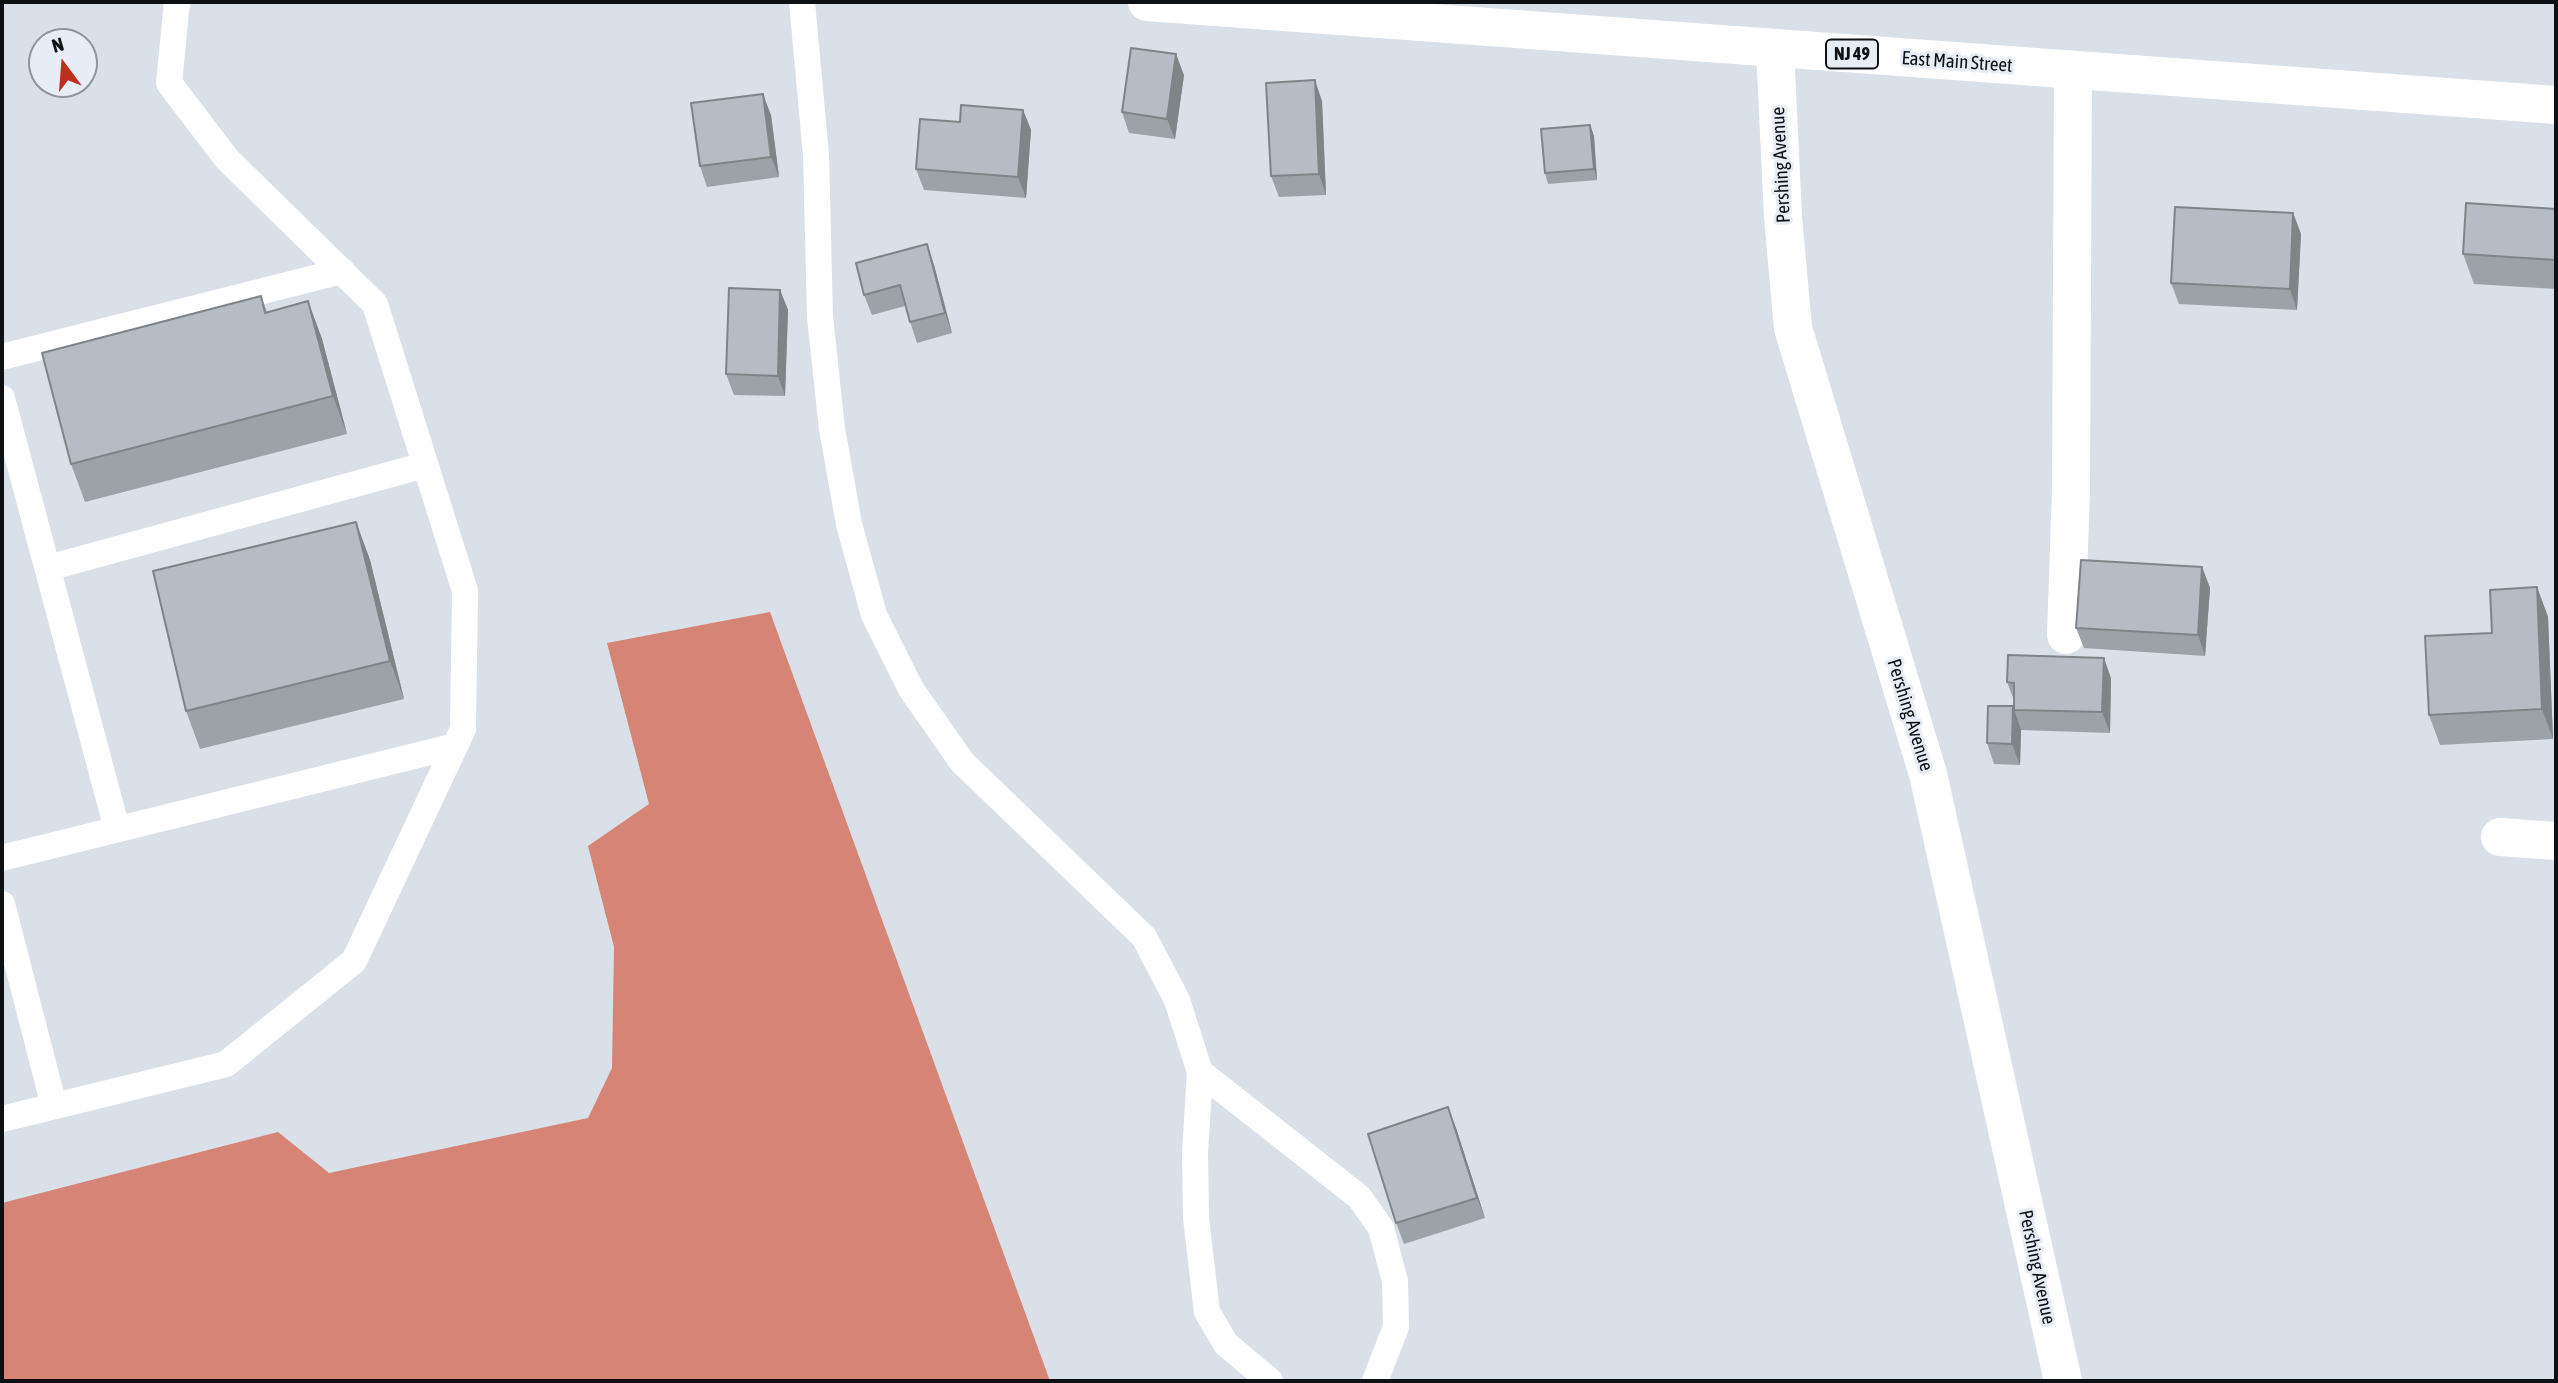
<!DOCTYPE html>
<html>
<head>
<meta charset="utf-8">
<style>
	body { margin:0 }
	#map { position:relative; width:2558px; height:1383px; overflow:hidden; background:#d9e0e7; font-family:"Asap Condensed",sans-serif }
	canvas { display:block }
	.frame { position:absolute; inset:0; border:4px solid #0e1113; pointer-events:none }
	.north { position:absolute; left:28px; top:28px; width:70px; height:70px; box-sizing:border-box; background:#e6edf4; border:2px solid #90959a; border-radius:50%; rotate:344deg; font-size:19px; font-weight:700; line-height:28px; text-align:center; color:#0e1113 }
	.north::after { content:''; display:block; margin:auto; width:24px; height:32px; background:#bc301f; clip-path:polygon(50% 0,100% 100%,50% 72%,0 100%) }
</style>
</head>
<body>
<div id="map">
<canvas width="2558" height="1383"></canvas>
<div class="frame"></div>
<div class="north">N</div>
</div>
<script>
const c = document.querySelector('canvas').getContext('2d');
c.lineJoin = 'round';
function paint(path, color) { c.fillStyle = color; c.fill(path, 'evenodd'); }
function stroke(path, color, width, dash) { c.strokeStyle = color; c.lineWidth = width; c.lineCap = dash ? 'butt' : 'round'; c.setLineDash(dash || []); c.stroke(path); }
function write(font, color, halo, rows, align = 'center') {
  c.font = font + ' "Asap Condensed",sans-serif'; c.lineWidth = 6; c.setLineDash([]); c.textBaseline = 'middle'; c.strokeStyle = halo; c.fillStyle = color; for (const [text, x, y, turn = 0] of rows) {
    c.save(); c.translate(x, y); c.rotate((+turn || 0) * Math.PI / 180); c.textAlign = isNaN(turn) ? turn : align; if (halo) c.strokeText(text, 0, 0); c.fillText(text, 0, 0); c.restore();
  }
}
paint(new Path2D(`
	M770,612L1050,1381H2V1203L278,1132L329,1173L588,1118L612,1068L614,947L588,846L649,804L607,643Z`), '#d68475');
stroke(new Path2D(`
	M802,2L816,155L820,317L832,429L849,524L874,615L911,689L962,762L1144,937L1177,1000L1200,1072L1195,1153L1196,1218L1207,1312L1226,1344L1270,1381
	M2,357L342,271
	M2,398L117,829
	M48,568L425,465
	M2,858L455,746
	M2,904L54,1106
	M1200,1072L1359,1197L1381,1228L1395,1281L1396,1327L1375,1381
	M2,1119L226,1064L354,961L463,729L465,591L375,304L227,159L169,83L177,2`), '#fff', 26);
stroke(new Path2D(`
	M1775,49L1783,217L1793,328L1928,774L2063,1381
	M2066,635L2071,490L2073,70
	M2500,837L2556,841`), '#fff', 38);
stroke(new Path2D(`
	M1147,2L2556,105`), '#fff', 38);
paint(new Path2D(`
	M1184,75L1175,139L1129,133L1122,112Z
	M1322,101L1326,195L1279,197L1271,176Z
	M1023,110L1031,130L1026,198L924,190L916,169L960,122Z
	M771,115L779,177L707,187L700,166Z
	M1590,125L1594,136L1597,180L1548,184L1545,173Z
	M2556,209V289L2474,284L2463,254Z
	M2293,213L2301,234L2297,310L2179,304L2171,283Z
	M927,244L934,265L952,333L917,343L905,306L872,315L864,295Z
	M780,290L788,310L785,396L734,395L726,374Z
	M261,296L267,312L308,301L322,339L347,434L85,502L71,464Z
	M356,522L370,560L404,699L200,749L186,711Z
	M2202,567L2210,588L2205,656L2084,648L2076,628Z
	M2537,587L2548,617L2553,739L2440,745L2429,715L2492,633Z
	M2111,678L2110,733L2021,730L2020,765L1994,764L1987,743L2013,706L2014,700L2007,682Z
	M1456,1128L1485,1218L1404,1244L1396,1223Z`), '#9ca2a8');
paint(new Path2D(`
	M1176,54L1184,75L1175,139L1167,119Z
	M1315,80L1322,101L1326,195L1319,174Z
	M763,94L771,115L779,177L771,157Z
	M1023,110L1031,130L1026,198L1018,177Z
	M1590,125L1594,136L1597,180L1594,169Z
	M2293,213L2301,234L2297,310L2290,289Z
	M927,244L934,265L952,333L945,313Z
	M780,290L788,310L785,396L778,376Z
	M308,301L322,339L347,434L333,396Z
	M356,522L370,560L404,699L390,661Z
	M2202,567L2210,588L2205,656L2198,635Z
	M2537,587L2548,617L2553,739L2542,709Z
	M2104,658L2111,678L2110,733L2102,712Z
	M2013,706L2021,730L2020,765L2012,744Z
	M1448,1107L1456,1128L1485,1218L1477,1198Z`), '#7f8488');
const building = new Path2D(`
	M1131,48L1176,54L1167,119L1122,112Z
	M1315,80L1319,174L1271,176L1266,83Z
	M763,94L771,157L700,166L691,103Z
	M961,105L1023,110L1018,177L916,169L920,119L960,122Z
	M1590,125L1594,169L1545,173L1541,129Z
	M2466,203L2556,209V260L2463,254Z
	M2175,207L2293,213L2290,289L2171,283Z
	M927,244L945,313L910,322L900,285L864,295L856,263Z
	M729,288L780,290L778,376L726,374Z
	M261,296L265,313L308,301L333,396L71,464L42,353Z
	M356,522L390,661L186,711L153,571Z
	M2081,560L2202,567L2198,635L2076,628Z
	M2537,587L2542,709L2429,715L2425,636L2492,633L2490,590Z
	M2008,655L2104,658L2102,712L2014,710V683L2007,682Z
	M1988,706H2013L2012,744L1987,743Z
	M1448,1107L1477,1198L1396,1223L1368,1134Z`);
paint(building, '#b5bcc3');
stroke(building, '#7f8488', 2);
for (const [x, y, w] of [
	[1852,54,52]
]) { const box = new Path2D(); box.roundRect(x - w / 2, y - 14.5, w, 29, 5); c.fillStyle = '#e6edf4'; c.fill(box); stroke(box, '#0e1113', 2); }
write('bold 18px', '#0e1113', null, [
	["NJ 49",1852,54]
]);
write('19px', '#0e1113', '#e6edf4', [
	["East Main Street",1957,62,4],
	["Pershing Avenue",1781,165,-93],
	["Pershing Avenue",1910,715,73],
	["Pershing Avenue",2037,1267,78]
]);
</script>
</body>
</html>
